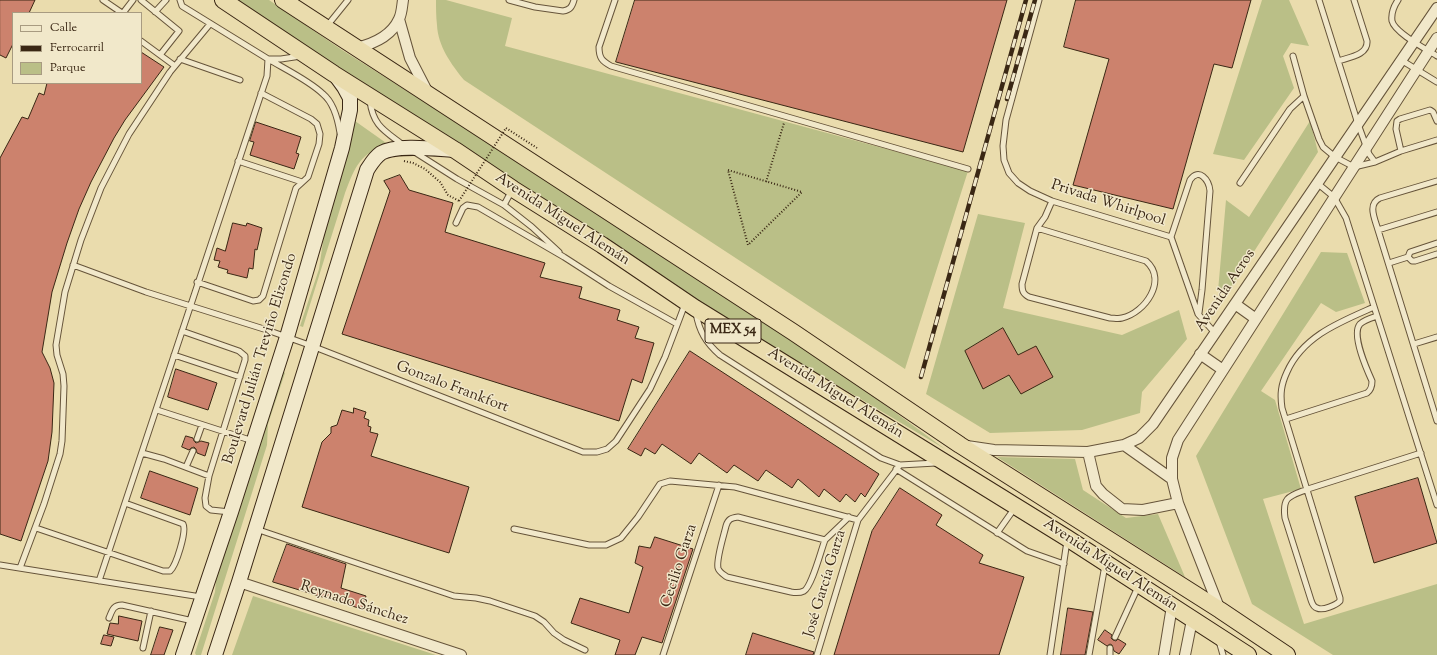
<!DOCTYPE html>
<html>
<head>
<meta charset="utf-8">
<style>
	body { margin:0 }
	#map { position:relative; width:1437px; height:655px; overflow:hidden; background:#eadcad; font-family:"Sorts Mill Goudy",serif }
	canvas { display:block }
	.legend { position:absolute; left:12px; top:12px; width:130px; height:72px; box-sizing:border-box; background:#f1e8ca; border:1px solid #a89b81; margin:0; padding:5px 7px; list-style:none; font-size:12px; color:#3a2714 }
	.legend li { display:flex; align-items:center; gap:8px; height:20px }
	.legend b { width:20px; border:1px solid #a89b81 }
</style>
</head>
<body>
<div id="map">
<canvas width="1437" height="655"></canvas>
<ul class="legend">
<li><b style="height:5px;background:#f1e8ca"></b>Calle</li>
<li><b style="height:5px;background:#3a2714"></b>Ferrocarril</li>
<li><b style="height:11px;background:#babf87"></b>Parque</li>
</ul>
</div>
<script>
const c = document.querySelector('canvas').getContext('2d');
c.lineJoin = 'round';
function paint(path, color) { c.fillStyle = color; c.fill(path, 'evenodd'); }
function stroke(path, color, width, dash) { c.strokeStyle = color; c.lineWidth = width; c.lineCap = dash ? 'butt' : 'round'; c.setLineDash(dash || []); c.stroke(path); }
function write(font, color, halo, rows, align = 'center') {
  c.font = font + ' "Sorts Mill Goudy",serif'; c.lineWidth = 3; c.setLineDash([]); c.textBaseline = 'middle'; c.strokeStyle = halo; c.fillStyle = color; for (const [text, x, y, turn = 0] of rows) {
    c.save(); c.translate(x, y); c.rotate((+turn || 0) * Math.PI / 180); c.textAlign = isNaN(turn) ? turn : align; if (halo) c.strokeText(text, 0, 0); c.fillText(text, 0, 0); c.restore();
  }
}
paint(new Path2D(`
	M233,0H269L342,50L508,155L850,379L945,449L724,318Z
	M436,0H446L512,18L505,46L968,171L905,369L464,80C451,64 438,46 437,25C436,17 436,8 436,0Z
	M1262,0H1289L1309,46L1291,43L1283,56L1294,88L1244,160L1213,154Z
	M355,121L389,145C360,152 355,167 345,193L303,327L300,326L319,269L324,235Z
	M1310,121L1318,152L1228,292L1218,291L1226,200L1249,217Z
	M978,214L1025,223L1003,308L1122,335L1179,310L1187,339L1142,392L1140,413L1082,430L990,433L926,394Z
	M1321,252L1347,253L1365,303L1336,312L1321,303L1261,391L1275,400L1301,489L1263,499L1304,624L1437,584V655H1333L1252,604L1196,456Z
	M283,371L285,373L268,424L267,445L201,655H196L195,653L215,592L217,568Z
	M997,457L1075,459L1083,490L1126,518L1158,514L1185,577Z
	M253,596L436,655H232Z`), '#babf87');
const building = new Path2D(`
	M0,0H35L29,13H13V44L6,58L0,55Z
	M635,0H1007L963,152L616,62Z
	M1076,0H1251L1232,68L1214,64L1173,209L1073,185L1109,59L1064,47Z
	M141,52L164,67L125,120L114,138L91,182L79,209L67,243L52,292L42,352L50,368L54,383L52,432L48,461L21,541L0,534V158L22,117L28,119L39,93L44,95L47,83H141Z
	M256,122L301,137L296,153L299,154L294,169L250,155L254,142L250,141Z
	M400,175L409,190L453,203L445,232L545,263L540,277L582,287L579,298L620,310L617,320L639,327L635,338L654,343L642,383L632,379L619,421L342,334L390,191L384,181Z
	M233,223L246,226L247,223L262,228L257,250L255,249L253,269L249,268L247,278L227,273L228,270L218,267L220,261L214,260L217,248L225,251Z
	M1003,328L1018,355L1036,346L1053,377L1021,394L1009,375L983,389L965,351Z
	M690,351L879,474L865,497L861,493L855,502L846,494L840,502L824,489L819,497L798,479L792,488L766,470L758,481L734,465L727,473L699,453L691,464L662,444L655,454L645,448L641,456L628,449Z
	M176,369L217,383L208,410L168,397Z
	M354,408L366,412L364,418L369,420L368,426L371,427L370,432L378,434L371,456L469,487L449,553L302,507L322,442L331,433V427L337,425L342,410L353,413Z
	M186,436L193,438L194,441L196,443L201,441L209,443L205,456L197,453L196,449L194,447L191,448L189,450L182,447Z
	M150,471L198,488L190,515L141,498Z
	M1418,478L1437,543L1374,563L1355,497Z
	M900,488L942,515L936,525L983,555L979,563L1024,577L999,655H834L872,531Z
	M655,537L693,549L662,643L642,637L635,655H615L620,640L571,623L580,598L629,613L643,567L635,563L639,546L650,548Z
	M287,544L346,564L341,588L366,596L362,609L273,582Z
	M1068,608L1093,612L1085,655H1061Z
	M119,616L142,621L138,641L107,634L110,623L118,624Z
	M160,627L173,630L164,655H151Z
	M1105,630L1112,635L1111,638L1113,640L1116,641L1118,639L1126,644L1119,654L1114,651L1112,645L1110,644L1107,646L1098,640Z
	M753,633L814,652L813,655H746Z
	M104,635L114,637L111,646L101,644Z`);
paint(building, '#cc826d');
stroke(building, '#3a2714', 1);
const service = new Path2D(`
	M103,0L122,13
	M141,0L179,31L160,55
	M180,0L182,6L268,59H281L301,56
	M509,0L535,7L563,11C570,10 572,7 574,0
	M615,0L599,47C599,58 602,61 611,66L968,169
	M1039,0L1006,120L1003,146L1004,160L1009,173L1018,183L1030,191L1052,201L1171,237L1198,314L1215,333
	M1319,0L1358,124L1369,154L1375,162
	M1398,0C1394,6 1391,14 1392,21C1395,33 1426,49 1437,56
	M155,12L166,0
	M123,13L133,0
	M327,26L348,0
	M141,41L175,66
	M1293,56L1304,96L1319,139L1323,147L1335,157L1354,167L1375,162L1401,151L1437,140
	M180,59L240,80
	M1401,60L1437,82
	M1338,61C1350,57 1368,55 1367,41L1354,0
	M370,101C373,126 385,131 403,145
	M413,151L457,179L504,205L532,227L559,252
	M1401,151L1396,129L1397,121L1400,119L1430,110L1433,112L1437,121
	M238,161L302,182
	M1437,181L1380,198C1367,204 1375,219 1378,230L1437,421
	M1240,183L1290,109L1304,96
	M1317,183L1334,197L1346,218L1437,505
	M504,205L512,190
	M456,223L463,208L467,205L478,207L564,257L609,286L677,324
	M1037,228L1146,261C1168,280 1145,313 1122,318C1118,319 1114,318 1110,318L1029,297C1023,294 1022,291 1022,284L1037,228L1045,217L1052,201
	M1378,230L1437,212
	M1171,237L1190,180C1199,167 1209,180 1210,191L1202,290L1199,313
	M1408,257L1410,252L1437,243
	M1408,257L1412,261H1415L1437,254
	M1389,263L1408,257
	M73,265L146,292L267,330L312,346L583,452H597L607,449L616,441L650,389L665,357L685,304
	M197,282L253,301L259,300L263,296L296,188L308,177L319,144L320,134L317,124L311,119L261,93
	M1374,307C1340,322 1303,336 1287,372C1281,385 1280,394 1282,408L1340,598V601C1336,605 1323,611 1317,608C1313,607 1312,603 1311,600L1285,518C1282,496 1290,496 1308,489L1421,453
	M696,313C699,331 706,343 720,355L881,458L900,465L936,463
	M182,331L239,351L245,356V360L209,476L205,498L206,506L211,510L230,512
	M1414,344L1437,337
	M174,355L240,377
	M157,410L253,441
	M1286,419L1367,393C1371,390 1372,387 1372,381C1367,370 1351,334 1360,324C1364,320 1371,318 1377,316
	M197,439L202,425
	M142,453L164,459L209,476
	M186,467L193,451
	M896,469L1027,551L1064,564
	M36,528L163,571H170C176,566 187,531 183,524L125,503
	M256,529L454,596L476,598L490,601L535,616L544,622L554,633L564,640L585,650
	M514,529L589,545H606L621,538L638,517L660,484L670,481L735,487L858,520
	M997,533L1014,509
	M825,540C821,550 812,586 804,591C800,593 796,593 791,592L727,577C723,574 719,572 718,568C716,559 724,535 726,526C728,519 731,518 738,517L825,540L849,517
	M0,565L201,597
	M20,568L44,504L60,454L62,441L64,386L63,374L57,355L56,345L65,292L81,240L101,188L129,134L170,72L210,24
	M99,581L267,76L268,59C285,69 310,81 323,94C334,103 338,120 340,133
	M109,618C112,611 113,605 122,605L193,621
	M1115,637L1138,587
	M1219,641L1223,655
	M143,648L151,611
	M663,655L719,485
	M817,655L858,520L900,465
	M1050,655L1067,541
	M1089,655L1105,565
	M1110,655V648`);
const minor = new Path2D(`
	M399,19L410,58L427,91
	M356,48C373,44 391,37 399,19C402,13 402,6 403,0
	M1235,304L1256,319
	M1200,354L1223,370
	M1124,445L1172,479
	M967,446L994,450L1088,452L1124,445L1139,438L1153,424L1437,8
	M1088,452L1096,486L1103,494L1122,509L1143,510L1178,503
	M239,582L461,655
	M1220,610L1178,503L1172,479V458L1178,440L1437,38
	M1164,655L1172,606
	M1185,655L1192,620`);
const secondary = new Path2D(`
	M183,655L231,512L287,337L342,148L350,110V98L344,87L336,76
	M215,655L239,582L367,170C371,164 374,158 381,153C396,144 437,149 455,150`);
const trunk = new Path2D(`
	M223,0L334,74L455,150L513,189L602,245L695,308L1067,538L1248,655
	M283,0L793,332L960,445L1220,610L1287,655`);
stroke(service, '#66543a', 7);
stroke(minor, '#66543a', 12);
stroke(secondary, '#3a2714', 16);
stroke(trunk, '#3a2714', 18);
stroke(new Path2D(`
	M506,128L537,148
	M404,161L413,163L425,169L440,182L448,195L459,201
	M728,170L802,192L748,245Z
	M766,182L784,123`), '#3a2714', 2, [1, 2]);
stroke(service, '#f1e8ca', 5);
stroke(minor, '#f1e8ca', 10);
stroke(secondary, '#f1e8ca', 14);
stroke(trunk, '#eadcad', 16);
const rail = new Path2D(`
	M1007,99L1035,0
	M921,377L1026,0`);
stroke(rail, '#3a2714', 4.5);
stroke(rail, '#f1e8ca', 3, [9]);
stroke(new Path2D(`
	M459,201L506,128`), '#3a2714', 2, [1, 2]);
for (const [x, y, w] of [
	[733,331,56]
]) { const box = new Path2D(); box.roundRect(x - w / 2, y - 12, w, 24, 3); c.fillStyle = '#f1e8ca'; c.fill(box); stroke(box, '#3a2714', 1); }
write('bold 14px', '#3a2714', null, [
	["MEX 54",733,331]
]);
write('15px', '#3a2714', '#f1e8ca', [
	["Privada Whirlpool",1108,204,18],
	["Avenida Miguel Alemán",562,220,33],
	["Avenida Acros",1226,291,-56],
	["Boulevard Julián Treviño Elizondo",261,359,-73],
	["Gonzalo Frankfort",452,388,21],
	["Avenida Miguel Alemán",835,394,32],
	["Cecilio Garza",680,566,-72],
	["Avenida Miguel Alemán",1110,566,33],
	["José García Garza",826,584,-73],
	["Reynado Sánchez",354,604,18]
]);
</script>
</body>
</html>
